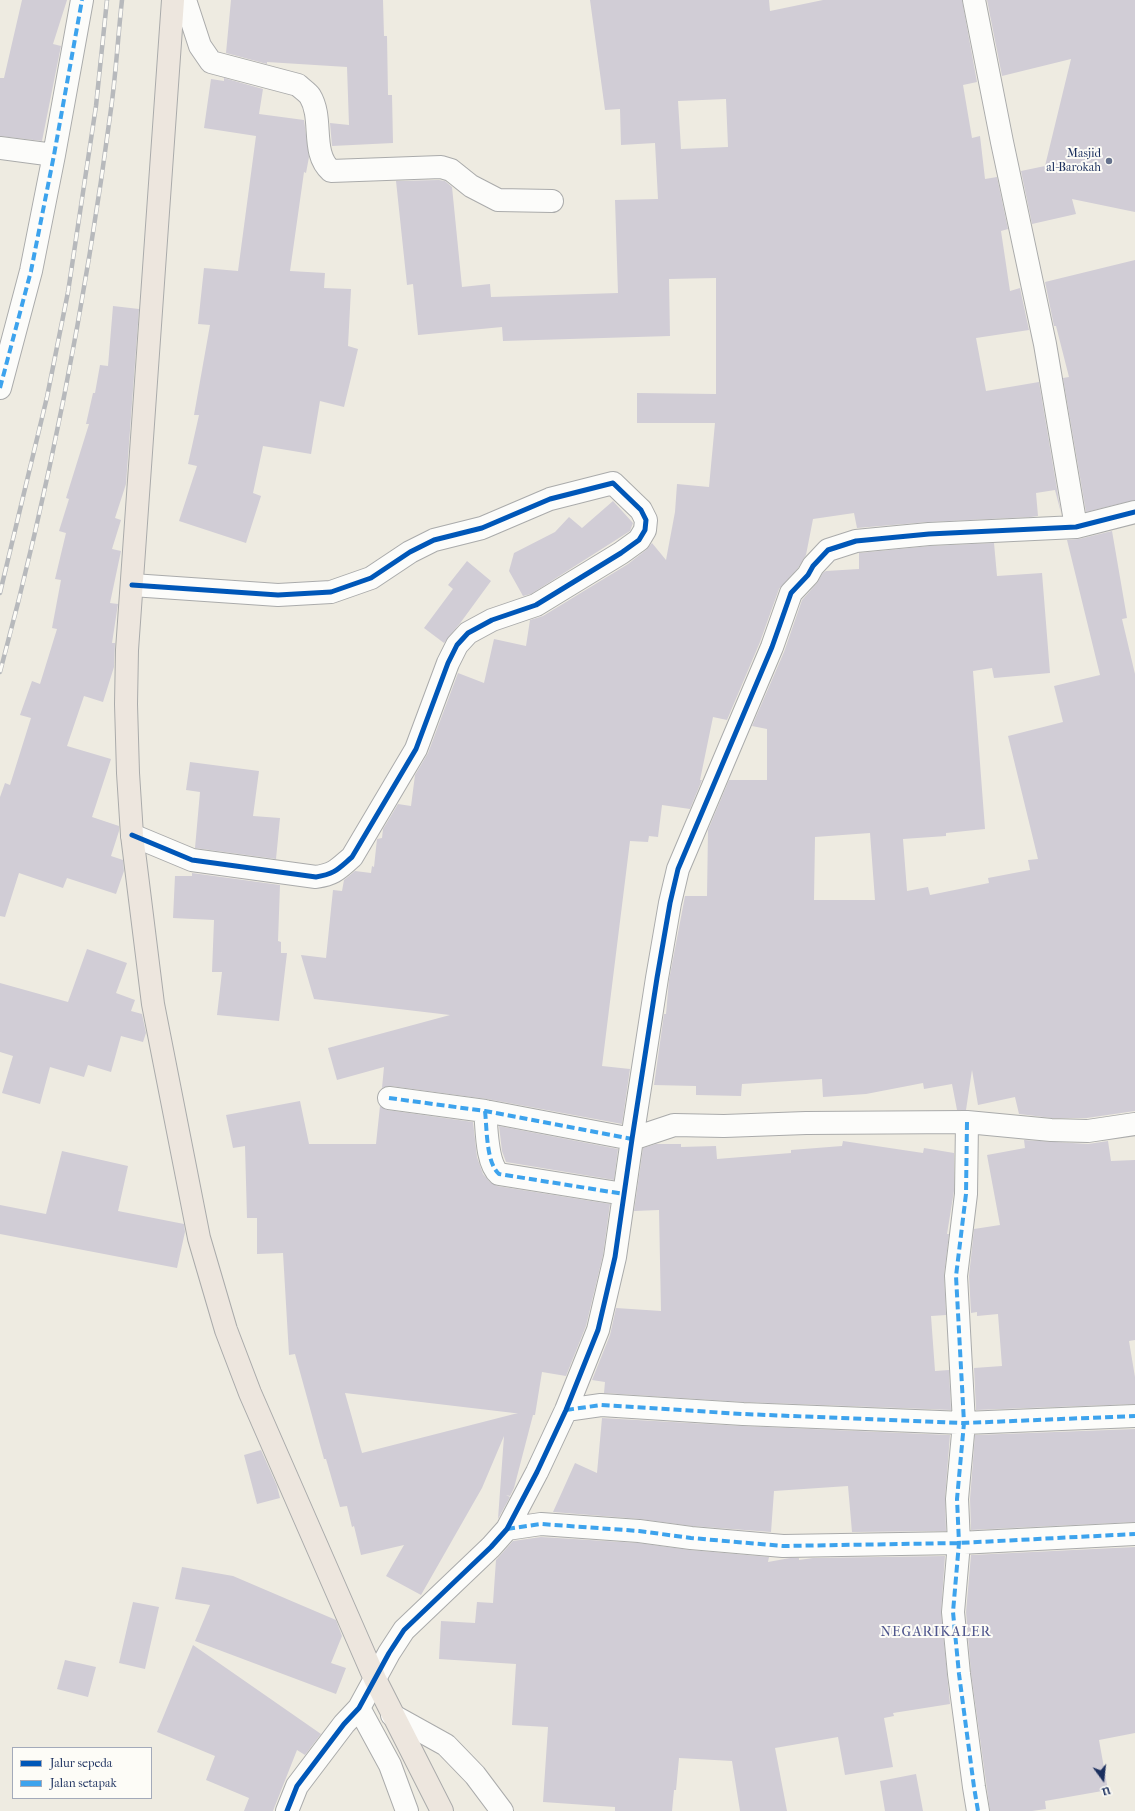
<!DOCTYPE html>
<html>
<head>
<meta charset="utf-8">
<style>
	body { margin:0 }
	#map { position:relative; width:1135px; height:1811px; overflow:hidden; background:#eeebe1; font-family:"IM FELL French Canon",serif }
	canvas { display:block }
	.legend { position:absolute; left:12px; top:1747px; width:140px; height:52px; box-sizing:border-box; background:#fdfcf7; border:1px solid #a3aaba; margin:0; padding:5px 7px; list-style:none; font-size:12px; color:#1b2f5e }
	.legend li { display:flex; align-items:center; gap:8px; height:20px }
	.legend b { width:20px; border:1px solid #a3aaba }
	.north { position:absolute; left:1083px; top:1759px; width:40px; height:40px; -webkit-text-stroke:3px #fdfcf7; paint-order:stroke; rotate:165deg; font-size:11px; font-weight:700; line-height:16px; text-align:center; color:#1b2f5e }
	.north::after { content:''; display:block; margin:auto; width:14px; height:18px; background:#1b2f5e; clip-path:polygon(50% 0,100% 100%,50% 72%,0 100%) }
</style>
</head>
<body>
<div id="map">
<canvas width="1135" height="1811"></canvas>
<ul class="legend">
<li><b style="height:5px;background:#0057b8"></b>Jalur sepeda</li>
<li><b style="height:5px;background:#3da3ed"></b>Jalan setapak</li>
</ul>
<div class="north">U</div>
</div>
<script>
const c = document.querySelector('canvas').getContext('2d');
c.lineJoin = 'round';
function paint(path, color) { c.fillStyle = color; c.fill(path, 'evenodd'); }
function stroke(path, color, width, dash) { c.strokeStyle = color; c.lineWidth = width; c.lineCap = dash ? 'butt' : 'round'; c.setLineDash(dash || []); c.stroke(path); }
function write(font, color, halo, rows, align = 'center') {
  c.font = font + ' "IM FELL French Canon",serif'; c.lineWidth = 4; c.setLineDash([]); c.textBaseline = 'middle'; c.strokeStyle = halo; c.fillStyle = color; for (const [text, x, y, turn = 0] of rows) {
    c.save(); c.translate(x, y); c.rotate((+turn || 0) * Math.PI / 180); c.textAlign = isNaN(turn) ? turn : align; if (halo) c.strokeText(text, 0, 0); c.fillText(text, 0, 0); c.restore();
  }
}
paint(new Path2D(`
	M22,0H67L53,44L61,46L42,141L0,136V78H4Z
	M231,0H383L384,36H387L388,95H392L393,143L332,146L330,123L349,125L347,67L267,62V64L226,53Z
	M590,0H769L770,11L823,0H962L977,82L963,85L972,138L980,136L985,179L997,177L1008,229L1001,231L1010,291L1020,288L1029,330L976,338L986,391L1039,382L1061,513L1055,490L1036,493L1038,516L1031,517L928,522L857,528L854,513L813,519L806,555L798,568L779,589L760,642L727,720L713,717L700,780H702L690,809L662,805L658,837L649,836L648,842L630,841L602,1066L630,1069L622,1124L487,1099L391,1086L382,1088L384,1067L337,1080L328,1048L450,1015L314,999L301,955L326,958L333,890L342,891L344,880L355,871L371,873L372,866L374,867L377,839L382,838L383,829L398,804L411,806L415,775L428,753L458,673L484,683L494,639L526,646L530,620L543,616L628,564L646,550L652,543L666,560L675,512L677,484L709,487L715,423H637V393L716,394V278L669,279L670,336L503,341L502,327L418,335L413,284L407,285L396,181L439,180L445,181L452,187L462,287L490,284L491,297L618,293L615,200L658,199L655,143L621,145L620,109L605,110ZM726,99L728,147L681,149L678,101Z
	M987,0H1135V212L1072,199L1076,214L1032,224L1021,171L1045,166L1071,59L1002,76Z
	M224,78L263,89L259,114L304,120L309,157L306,173L304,172L290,271L325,273L324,288L351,289L348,346L358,349L344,407L320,401L311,454L263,446L253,493L261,496L246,543L179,521L197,466L188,464L199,415H194L210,325L198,324L204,268L238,271L256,136L204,128L211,79L224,81Z
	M1135,260V500L1086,512L1063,378L1069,377L1056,326H1054L1045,282Z
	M113,306L139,309L126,484L115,518L121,520L112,549L121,551L110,603L118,604L112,643H115L114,667L103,702L84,696L67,746L111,759L92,817L119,826V831L111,856L123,860L124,871L116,894L67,878L63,888L19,873L5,917L0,916V797L5,783L10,785L31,718L20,715L32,681L40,684L57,629L52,628L61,580L55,579L66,533L59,531L69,499L66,498L89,424H86L93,393H95L100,365L108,366Z
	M613,501L633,523L630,531L531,594L523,596L509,571L514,553L555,532L569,517L582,528Z
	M1112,531L1127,618L1122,619L1135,674V1111L1087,1118H1052L1019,1114L1015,1097L978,1105L972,1070L966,1110H957L952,1084L924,1089L923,1083L866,1094L823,1097L822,1079L742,1084L741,1096L696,1095V1086L654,1085L664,1014H666L669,980L685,896H707L708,830L729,780H767V729L752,726L784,652L802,600L817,583L823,573L826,571L859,569V553L930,546L994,543L997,576L1042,573L1050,673L994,678L992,668L973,671L985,829L946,833V836L903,839L907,891L928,887L930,895L989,883L988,878L1030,870L1028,860L1038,859L1008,736L1063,722L1054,686L1100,675L1067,540L1079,539ZM870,833L875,900H814L815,837Z
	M467,561L491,581L461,622L444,643L424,628L453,589L448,585Z
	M190,762L259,771L253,816L280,818L276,859L195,848L200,792L186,790Z
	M192,873L280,885L278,941L281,942V953H287L279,1021L217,1015L222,972H212L214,920L173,918L175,876H192Z
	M87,949L127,963L116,993L135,1000L131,1011L142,1014L146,1033L143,1042L121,1036L111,1072L88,1065L84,1077L50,1067L40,1104L2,1093L13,1056L0,1052V983L68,1002Z
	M300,1101L309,1144H376L380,1106L387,1110L473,1122L477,1157L483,1174L490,1182L497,1186L610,1204L603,1255L586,1326L566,1376L542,1372L535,1415H533L514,1488L510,1496L506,1495L510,1497L498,1519L504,1436L482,1488L421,1595L386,1576L404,1545L361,1555L354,1526L352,1527L347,1506L340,1507L326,1459H324L295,1354L289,1355L283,1253L257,1254V1218H247L245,1146L233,1148L226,1115ZM345,1393L514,1413H518L362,1453Z
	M499,1126L618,1149L614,1180L506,1162L502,1151Z
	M1024,1140L1088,1144L1108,1141L1111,1161L1135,1160V1340L1129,1341L1135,1377V1404L976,1410L974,1368L1002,1366L998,1314L977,1316V1312L971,1313L969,1276L974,1229L1000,1225L987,1155L1025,1148Z
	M843,1141L923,1153L924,1148L954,1153V1191L947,1234H949L944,1275L946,1315L931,1316L935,1371L949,1370L951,1410L744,1402L604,1393L605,1382L592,1380L610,1335L616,1308L661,1311L659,1210L634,1211L643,1148L656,1144H681V1147L716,1146L717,1159L791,1153V1150L842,1146Z
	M62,1151L128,1166L118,1211L184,1224L185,1232L177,1268L0,1234V1205L46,1214Z
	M602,1418L742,1426L950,1435L945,1498L946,1531L852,1532L848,1486L774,1491L771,1532L692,1526L640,1519L553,1512L575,1463L597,1473Z
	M1135,1429V1522L971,1530L970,1499L975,1435Z
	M261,1450L277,1486L280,1498L257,1504L244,1455Z
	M541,1537L638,1543L690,1550L769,1557L768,1562L790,1558H799V1560L813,1558L945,1556L941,1613L950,1704L893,1713L894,1716L884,1718L893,1767L845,1775L838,1737L775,1748L787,1811H740L732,1761L679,1758L676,1790H674L672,1811H615V1807L543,1802L548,1727L512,1725L516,1664L439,1659L441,1621L475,1623L477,1602L493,1603L496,1560L513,1541Z
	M1135,1547V1733L1099,1740L1108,1790L1045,1801L1046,1809L1032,1811H990L971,1673L966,1612L971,1555Z
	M182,1567L233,1576L336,1620L342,1636L331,1663L346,1668L336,1694L195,1641L210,1605L175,1599Z
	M133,1602L159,1607L145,1669L119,1663Z
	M193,1645L321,1734L305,1755L297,1750L273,1811H244L249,1798L206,1780L215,1756L157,1732Z
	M65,1660L96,1667L88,1697L57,1689Z
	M916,1774L923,1811H885L880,1781Z`), '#d1cdd6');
const minor = new Path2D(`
	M185,0L200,46L211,62L298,85C302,89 307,92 310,96C324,119 310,152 331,171L441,167L451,170L471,186L498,200L552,201
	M974,0L1002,142L1045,344L1076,527
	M0,148L54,155
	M0,388L31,271L54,155L82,0
	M132,585L278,595L331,592L371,578L410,552L434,540L482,528L550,499L613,483L641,510L646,520L645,530L639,540L621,553L536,605L492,620L468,633L457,645L448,663L416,749L352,857C338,869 335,874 316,877L192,860L132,835
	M389,1098L485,1111L632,1139L674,1125L724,1126L806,1123L967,1122L1051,1130L1088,1131L1135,1124
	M485,1111C487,1128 486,1163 499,1174L624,1194
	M967,1122L966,1194L956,1276L964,1423L957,1499L959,1543L953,1612L959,1674L974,1787L978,1811
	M566,1410L601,1405L743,1414L964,1423L1135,1416
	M507,1529L541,1524L639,1531L691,1538L783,1546L959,1543L1135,1534
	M359,1708L390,1765L407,1811
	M392,1715L446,1745L475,1775L502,1811
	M287,1811L297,1786L344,1724L359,1708L389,1653L404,1630L491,1547L507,1529L537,1472L566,1410L598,1330L615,1257L632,1139L657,978L670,903L678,869L772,647L791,593L808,575L813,566L828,550L856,541L929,534L1076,527L1135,512`);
const major = new Path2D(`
	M173,0L127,650L126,704L128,773L132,835L153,1004L199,1238L226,1330L250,1393L375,1679L442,1811`);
stroke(minor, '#aaabab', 24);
stroke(major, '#aaabab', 24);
stroke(minor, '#fcfcfa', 22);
stroke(major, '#ede6de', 22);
const rail = new Path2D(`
	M0,593L47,397L68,292L96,106L107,0
	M0,672C50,487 86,299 111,109C116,73 118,36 122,0`);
stroke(rail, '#b7b9bc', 4.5);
stroke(rail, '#fdfcf7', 3, [9]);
stroke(new Path2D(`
	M0,388L31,271L54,155L82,0
	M389,1098L485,1111L632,1139
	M485,1111C487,1128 486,1163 499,1174L624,1194
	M967,1122L966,1194L956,1276L964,1423L957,1499L959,1543L953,1612L959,1674L974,1787L978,1811
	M566,1410L601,1405L743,1414L964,1423L1135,1416
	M507,1529L541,1524L639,1531L691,1538L783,1546L959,1543L1135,1534`), '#3da3ed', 4, [8, 4]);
stroke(new Path2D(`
	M132,585L278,595L331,592L371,578L410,552L434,540L482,528L550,499L613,483L641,510L646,520L645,530L639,540L621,553L536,605L492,620L468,633L457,645L448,663L416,749L352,857C338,869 335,874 316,877L192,860L132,835
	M287,1811L297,1786L344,1724L359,1708L389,1653L404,1630L491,1547L507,1529L537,1472L566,1410L598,1330L615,1257L632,1139L657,978L670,903L678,869L772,647L791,593L808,575L813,566L828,550L856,541L929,534L1076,527L1135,512`), '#0057b8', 5);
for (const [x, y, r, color] of [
	[1109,161,4,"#65718c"]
]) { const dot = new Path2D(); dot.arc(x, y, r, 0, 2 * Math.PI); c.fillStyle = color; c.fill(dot); stroke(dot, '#fdfcf7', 1.5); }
write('12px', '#1b2f5e', '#fdfcf7', [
	["Masjid",1101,154],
	["al-Barokah",1101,168]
], 'right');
c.letterSpacing = '1px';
write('14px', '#4f568d', '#fdfcf7', [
	["NEGARIKALER",936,1633]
]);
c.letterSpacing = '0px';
</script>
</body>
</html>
